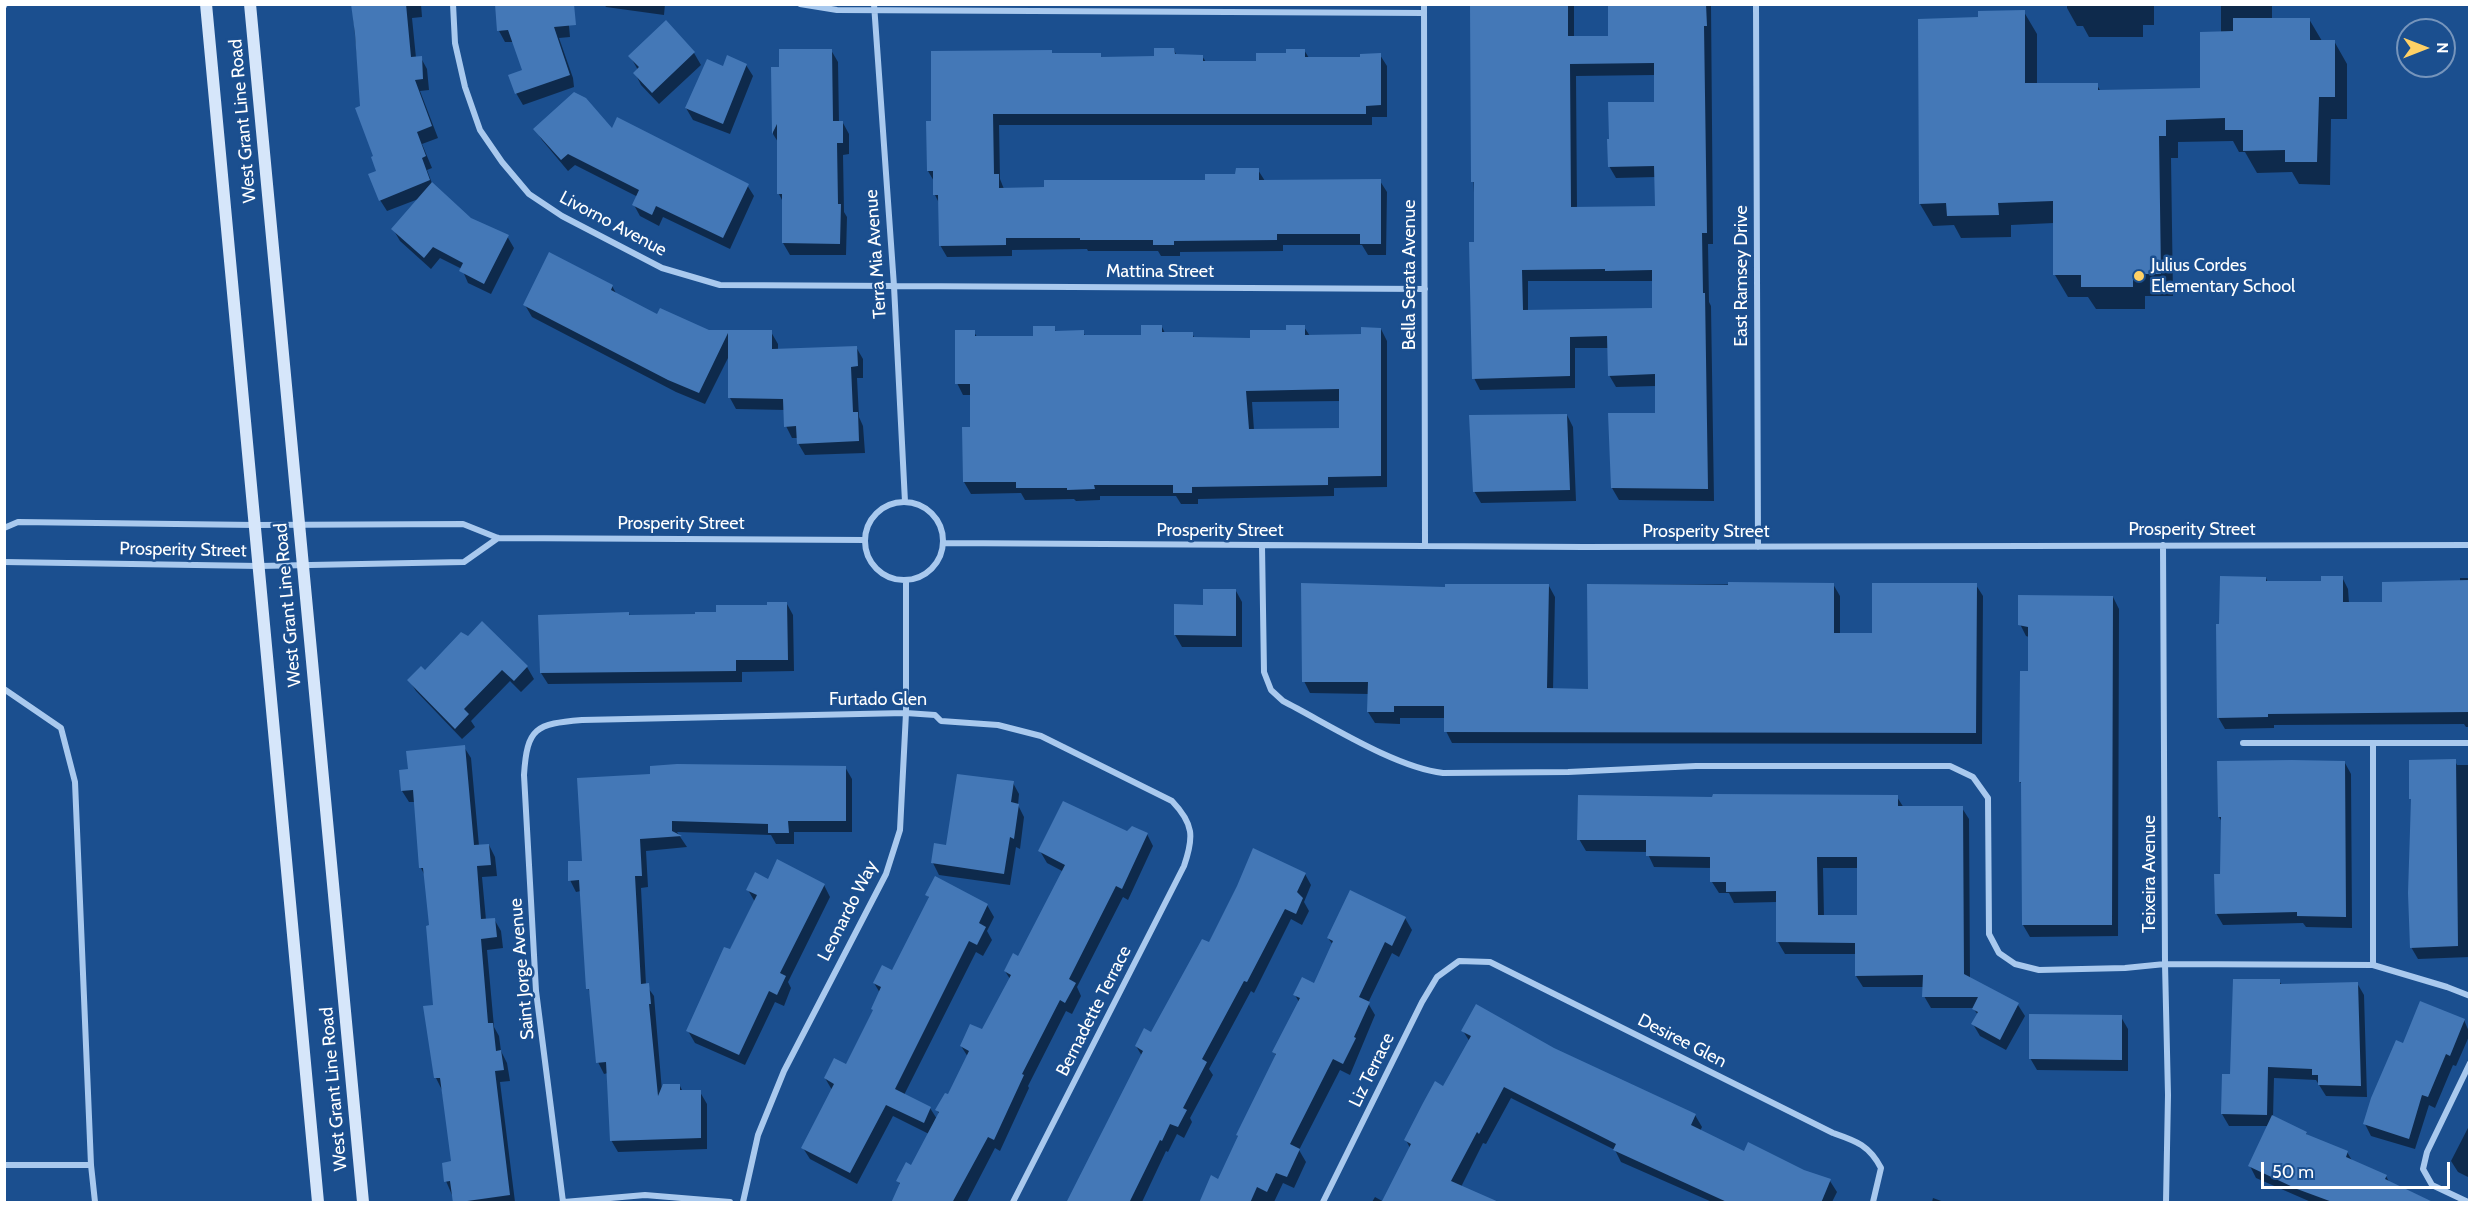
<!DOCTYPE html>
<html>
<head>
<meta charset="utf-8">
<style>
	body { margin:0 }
	#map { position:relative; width:2474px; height:1207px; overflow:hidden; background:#1b4f8f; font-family:Cabin,sans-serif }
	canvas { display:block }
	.frame { position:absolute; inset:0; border:6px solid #fff; pointer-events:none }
	.north { position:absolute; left:2396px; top:18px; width:60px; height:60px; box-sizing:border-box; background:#1b4f8f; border:2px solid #7695bc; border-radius:50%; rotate:90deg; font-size:16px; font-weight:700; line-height:24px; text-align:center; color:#fff }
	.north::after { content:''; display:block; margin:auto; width:21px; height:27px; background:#ffd166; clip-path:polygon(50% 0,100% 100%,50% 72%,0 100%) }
	.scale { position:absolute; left:2261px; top:1162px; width:189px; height:27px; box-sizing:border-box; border:3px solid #fff; border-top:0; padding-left:8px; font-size:18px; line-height:21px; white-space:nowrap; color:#fff; -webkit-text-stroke:4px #1b4f8f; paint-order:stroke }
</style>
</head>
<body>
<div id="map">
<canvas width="2474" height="1207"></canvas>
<div class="frame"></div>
<div class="north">N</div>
<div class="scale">50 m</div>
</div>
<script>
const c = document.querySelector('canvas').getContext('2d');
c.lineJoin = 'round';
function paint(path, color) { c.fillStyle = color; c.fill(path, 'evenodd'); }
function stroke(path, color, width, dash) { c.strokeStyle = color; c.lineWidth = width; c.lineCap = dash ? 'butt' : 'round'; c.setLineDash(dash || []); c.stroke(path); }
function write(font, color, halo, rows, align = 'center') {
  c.font = font + ' Cabin,sans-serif'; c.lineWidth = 5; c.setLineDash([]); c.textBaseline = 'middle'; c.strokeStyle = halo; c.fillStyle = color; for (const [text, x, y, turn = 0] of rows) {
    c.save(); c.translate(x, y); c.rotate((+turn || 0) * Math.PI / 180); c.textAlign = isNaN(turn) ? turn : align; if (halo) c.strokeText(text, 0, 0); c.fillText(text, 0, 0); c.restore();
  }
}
paint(new Path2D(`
	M352,4H421L422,17L412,18L416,58H421L427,69L429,90L420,91L438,138L422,144L432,168L427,170L433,186L470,219L507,236L514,248L491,294L468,283L462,269L440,258L431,269L400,241L393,229L421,198L387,211L380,200L378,172L362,107Z
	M567,4L570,37L559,38L573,78L574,87L523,105L516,93L524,70L514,42H505L499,31Z
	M604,4H665L664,15L606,7Z
	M1472,4H1574V38L1610,37L1609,4H1711L1713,244H1708L1709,302L1711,306L1714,501L1619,500L1612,488L1657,414L1656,386L1616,387L1609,375V348H1575V388L1480,390L1474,378L1476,244L1472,141ZM1655,75L1656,103L1609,166L1616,178L1656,177L1657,207L1577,208L1576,76ZM1528,281H1653L1654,310L1528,311Z
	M2067,4H2154V25H2143V37H2089L2083,26H2077L2067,8Z
	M2221,4H2272V19H2309L2322,41H2334L2347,64V119H2331L2330,185L2299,184L2292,172L2257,173L2245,152H2239L2233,141L2178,142V158H2171L2173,296H2145V309H2096L2088,297H2068L2055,275L2054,223L2011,225V237L1961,238L1954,225L1933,226L1920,204L1979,19L2024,12L2037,34V85H2097L2101,92L2201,89L2221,33Z
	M666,23L694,53L701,65L659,104L641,85L635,73L638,70L630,56Z
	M831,50L838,62L839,123H843L849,134V154L843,155L844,212L847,217L846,255H790L783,243V202L779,194L778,142L773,134V68H781Z
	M1174,50L1177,56H1202L1206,62H1258L1304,50L1309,58H1362L1380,55L1387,66V117H1372V125H999L1000,179L1004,189L1207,181L1258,170L1265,181H1380L1387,192L1386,255H1368L1362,245H1283V251L1180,252V256H1161L1158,251H1088L1087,249L1012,250V256L947,257L940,245L939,203L935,195V183L928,171L932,123L1051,51L1053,55H1100L1102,58L1156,57Z
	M746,65L753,76L730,134L693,120L686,108L723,68Z
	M535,129L612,131L747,185L754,196L730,249L663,217L659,226L640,216L634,205L638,197L575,165L568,171L542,140Z
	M612,286L617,295L658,316L708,332H771L778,344V351L856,347L863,359V378H857L859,417L863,426L865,453L805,455L798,443V438H792L786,426L785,410L736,409L730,398V354L705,404L676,392L532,317L525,305Z
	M1162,327L1165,333H1192L1195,339L1251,340L1304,327L1310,336H1362L1381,329L1387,341V487L1334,488V496L1198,499V504H1181L1176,496H1100V500L1076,501L1074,499L1025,500L1021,493L971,494L964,482L971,428V395H963L957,383L974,332L977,337H1035L1054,328L1056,332H1083L1086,337H1142ZM1341,401L1340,429L1254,430L1252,402Z
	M1567,415L1573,427L1576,501L1481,503L1474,491Z
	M2342,577L2348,589L2349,603H2384L2460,582V578H2470V727H2466L2464,724L2274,725V728L2225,729L2218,717L2266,578L2268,583L2323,582Z
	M1833,584L1840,596V635H1873L1976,585L1983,596L1982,744L1452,743L1446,731V718H1400V724L1375,723L1368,712L1369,694L1310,693L1304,681L1446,588L1549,586L1555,597L1553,690H1589L1588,585Z
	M1236,591L1242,602V647H1182L1175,635L1204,606Z
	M2113,597L2119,609L2118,936L2030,937L2023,925V785L2020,782L2029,673V637L2026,636L2020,624Z
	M787,604L793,615L794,671L742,672V682L548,684L541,673L629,613L630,617L717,614Z
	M482,623L527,667L534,679L521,692L510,681L471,721L475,727L462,739L416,691L409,680L425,672L468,638Z
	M464,747L471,758L479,846L489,845L495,857L497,876L482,877L486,920L494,919L501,931L503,948L487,950L494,1027L499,1036L501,1051L507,1063L510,1081L500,1082L515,1202H455L446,1181L453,1163L442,1090L436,1078L431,927L425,876L421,868L415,802H409L402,791L400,771L409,770Z
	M2455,761L2457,765H2470V957L2418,959L2411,947V799Z
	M2345,763L2351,774L2352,928L2306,927L2303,923L2223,925L2216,913L2221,875L2222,822L2219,817Z
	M845,767L852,779V832H794V844H776L771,835L677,832L687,847L646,851L648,887L641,888L646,985L654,996L662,1091L680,1086L683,1092H700L707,1104V1149L618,1152L611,1140L608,1073L604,1074L598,1062L590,993L588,988L581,891L576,892L570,880L584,862L578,780Z
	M1013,783L1019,794L1018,805L1024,817L1020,849L1016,847L1010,885L939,875L933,863Z
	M1897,797L1904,808H1962L1969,819L1970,979L2018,1005L2025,1016L2006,1050L1980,1036L1973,1024L1978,1015L1973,1008H1931L1924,996V987H1863L1856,976V954H1785L1778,942L1777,902L1734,903L1729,893H1719L1712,882V868L1654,867L1647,852L1586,851L1579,839L1714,799ZM1823,868H1859L1858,916L1824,917Z
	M1128,833L1147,834L1153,846L1128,900L1123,897L1077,987L1081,996L1072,1014L1066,1011L1028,1086L1029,1088L1000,1151L995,1148L967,1202H893L901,1186L898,1181L912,1167L929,1134L893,1116L857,1184L810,1159L803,1148L832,1090L825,1078L846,1066L874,1012L880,993L874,983L892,972L930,899L927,895L987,905L994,917L987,931L992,940L983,956L976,952L904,1095L930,1108L937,1119L939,1114L937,1110L948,1096L968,1057L961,1046L983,1031L1010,979L1005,971L1019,958L1064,872L1047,863L1040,851Z
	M1305,874L1311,885L1304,902L1309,911L1302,925L1291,919L1254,993L1251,991L1209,1069L1213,1075L1190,1118L1192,1122L1184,1138L1177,1134L1168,1152L1166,1151L1142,1202H1070L1142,1056L1136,1046L1152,1034L1209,944Z
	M769,881L824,885L830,897L788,982L791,988L784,1006L775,1002L745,1065L695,1043L688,1031L755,902L748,890Z
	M1405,918L1412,930L1399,957L1392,953L1368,1003L1375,1015L1350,1075L1340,1070L1299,1150L1306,1162L1294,1188L1283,1183L1274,1202H1200L1219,1181L1239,1138L1237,1135L1277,1057L1274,1052L1299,1002L1295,995L1314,985L1333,945L1328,938Z
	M2279,981L2282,985L2357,983L2364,995L2367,1097L2326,1096L2316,1080L2274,1078L2273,1117L2306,1133L2308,1136L2347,1152L2353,1162L2386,1176L2390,1184L2429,1202H2311L2256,1178L2250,1166L2269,1126H2229L2222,1114L2232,1076Z
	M2121,1017L2128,1029V1071L2037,1070L2030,1058Z
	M2464,1020L2470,1034L2456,1066L2453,1065L2435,1108L2429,1105L2415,1149L2371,1136L2365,1124L2404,1045Z
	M1463,1031L1554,1049L1695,1115L1702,1127L1700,1131L1745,1154L1830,1181L1837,1192L1832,1202H1712L1621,1162L1615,1150L1511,1098L1486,1144L1483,1143L1461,1187L1496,1202H1372L1375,1197L1384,1202L1410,1148L1406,1140L1444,1088L1470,1042Z
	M2470,1124V1178L2458,1172L2451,1161Z
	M1933,1198L1944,1202H1932Z`), '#0007');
paint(new Path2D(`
	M351,4H406L411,57L422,56L423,79L415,80L432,126L417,132L426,156L422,158L430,180L379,201L368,174L376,171L371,157L373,156L355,108L360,106L355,34Z
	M495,4H574L576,25L554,27L570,75L515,94L508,75L522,70L508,30L497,31Z
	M1470,4H1568V36H1608V4H1706L1707,26H1704L1707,233H1702L1703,293H1705L1708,489L1611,488L1608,413H1655V374L1608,376L1607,336L1570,337V376L1472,379L1469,242H1474V182H1471ZM1654,63V102H1608L1609,139H1607L1608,167L1654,166L1655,206L1571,207L1570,64ZM1605,269V271L1652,270V308L1523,310L1522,270Z
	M2025,10V83H2098V90L2200,88V32L2233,31V18H2310V40H2335V97H2319L2317,162H2285V150L2243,151V130H2225V118L2166,120V136H2159L2161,274H2133V287H2081V275H2053V201L1998,203L1999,215L1947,216L1946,203L1919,204L1918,19L1978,17V11Z
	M666,20L695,52L652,93L633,73L639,67L628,56Z
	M1154,48H1174L1175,54L1203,55V61H1256V53H1286V49H1305V57H1360V54L1381,53V105L1366,106V114H993L994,174H999V188L1044,187V180H1205V174H1235L1236,168H1259V180L1381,179V244H1360V234H1277V240L1174,241V245H1153V240H1080V238H1006V245L939,246L938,195H933V171H927L926,121H931V51L1052,50V53H1101V57L1154,56Z
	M779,49H832L833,121H843V143H837L838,204H841L840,244L782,243V194H777V124L772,134L771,67H779Z
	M727,55L747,64L723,124L685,108L707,59L723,66Z
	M574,92L586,98L612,128L617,117L749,184L723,238L656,206L652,215L632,205L639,190L568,154L561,160L533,129Z
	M432,182L471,218L509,235L484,284L459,271L463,263L433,247L424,258L391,229Z
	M549,252L613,285L611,290L657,314L660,308L709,330H772V349L857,346L858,366L851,367L853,412H858L859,441L797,444L796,426L784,427L783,399L728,398V333L699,393L668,380L523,305Z
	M1141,325H1162V332H1193V337L1250,338V330H1286V325H1305V335L1361,334V327L1381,328V476L1328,477V485L1192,487V493H1173V485H1094L1095,489L1067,490V488H1016V482H963L962,427H970V384H955V330H975V336H1033V326H1055V331L1084,330V335H1141ZM1339,389V428L1249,429L1246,391Z
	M1567,414L1570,490L1473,492L1469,415Z
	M2220,576L2266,577V581H2321V576H2343V602H2382V582L2469,580V712L2268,714V717L2217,718L2216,624H2219Z
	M1728,582L1834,583V633H1872V583H1977L1976,733L1444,732V706H1394V712H1367L1368,682H1302L1301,583L1445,587V584H1549L1547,688L1588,689L1587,584L1728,585Z
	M1203,589H1236V636L1174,635V604L1203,605Z
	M2018,595L2113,596L2112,925H2022L2021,782H2019L2020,671H2028V627L2018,625Z
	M767,602H787L788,660H736V671L540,673L538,615L629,612V615L695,614V612H716V605H767Z
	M482,621L528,666L514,681L502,670L464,709L469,714L455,729L407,680L421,666L425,670L461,632L468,636Z
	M465,745L474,845L489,844L491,865L477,866L481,919L495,918L497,937L481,939L488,1023H493L496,1051L501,1050L504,1070L495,1071L510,1195L453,1203L450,1181L444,1182L442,1163L451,1161L440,1078H434L423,1006L433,1005L426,926L429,925L423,868H419L413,790L401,791L399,770L408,769L406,751Z
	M2456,759L2458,946L2410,948L2408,893L2411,799H2409V760Z
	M2292,760L2345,761L2346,917L2297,916V912L2215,914L2214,874H2220L2221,817H2218L2217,761Z
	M677,764L846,766V821H788L789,833H768V824L672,821V831L682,836L640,839L642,876H635L641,984L649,983L651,1004H649L658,1096L663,1084H680V1090H701V1138L610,1141L606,1062L596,1063L589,989H586L579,880L568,881V861H582L577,778L650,774V766Z
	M957,774L1014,781L1011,802L1019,804L1014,839L1010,837L1004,874L931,863L934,843L946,845Z
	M1713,794L1898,795V806H1963L1964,974L2019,1003L2000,1040L1971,1024L1978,1012L1972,1009L1978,997H1922L1923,975L1855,976V943L1776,942V891L1726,892V882H1710V857L1646,856V840H1577L1578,795L1712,797ZM1817,857H1857V915H1818Z
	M1063,801L1127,831L1132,826L1148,833L1122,889L1116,886L1069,979L1076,983L1065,1003L1060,1000L1022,1074L1024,1075L994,1140L988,1137L952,1203H891L900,1183L896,1181L906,1162L911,1165L939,1112L935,1110L945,1093L948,1094L969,1051L960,1046L970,1024L982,1029L1011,975L1004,971L1013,953L1018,956L1065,865L1038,851Z
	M1253,848L1306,873L1297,892L1303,898L1296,914L1285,909L1247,982L1244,981L1202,1059L1207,1062L1183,1108L1187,1110L1178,1127L1170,1124L1162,1141L1160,1140L1129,1203H1066L1143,1051L1135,1046L1144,1028L1151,1032L1202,939L1209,942L1237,886Z
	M777,859L825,884L780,973L786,976L777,995L769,991L739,1055L686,1031L724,947L730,949L757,895L746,890L755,872L768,879Z
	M935,876L988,904L979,923L986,927L977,945L969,941L895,1089L931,1107L924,1123L886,1105L850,1173L801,1148L834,1084L824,1078L834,1058L846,1064L873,1010L871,1009L881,987L873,983L882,965L892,970L929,897L925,895Z
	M1350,890L1406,917L1392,946L1385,942L1359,997L1370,1002L1354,1037L1356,1038L1343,1064L1333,1059L1290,1144L1300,1149L1287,1177L1276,1173L1267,1192L1257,1187L1250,1203H1199L1211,1175L1218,1179L1238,1136L1236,1135L1276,1054L1272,1052L1300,998L1293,995L1302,977L1314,983L1333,941L1327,938Z
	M2233,979H2280V984L2358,982L2361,1086L2318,1085V1075H2312V1069L2268,1067L2267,1115L2221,1114L2222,1074H2230Z
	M2420,1001L2465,1019L2450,1056L2446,1054L2428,1097L2422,1095L2409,1139L2363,1124L2371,1098L2396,1040L2403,1043Z
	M1476,1004L1554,1048L1696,1114L1691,1125L1744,1151L1748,1142L1804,1170L1831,1179L1821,1203H1729L1613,1150L1616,1144L1504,1087L1479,1134L1477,1132L1451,1181L1501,1203H1381L1411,1144L1404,1140L1423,1103L1435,1081L1443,1086L1471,1036L1461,1031Z
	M2029,1014L2122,1015V1060L2029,1059Z
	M2272,1115L2307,1132L2306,1134L2348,1151L2346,1157L2387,1175L2385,1179L2435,1203H2335L2297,1189L2248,1166Z`), '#4478b7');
stroke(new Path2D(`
	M453,4L455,43L465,87L480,130L502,162L529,194L562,216L662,268L720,285L1425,289
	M800,4L837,10L1424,13
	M874,4L894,286L905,502
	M1424,4L1425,545
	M1756,4L1758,547
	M4,6L5,4
	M865 541a39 39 0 1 1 78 0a39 39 0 1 1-78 0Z
	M4,528L18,522L255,525L463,524L498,538L865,540
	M943,543L1584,547L2470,545
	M2163,545L2165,964L2168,1095L2166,1202
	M1262,546L1264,672L1271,690L1283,701C1328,724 1394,767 1443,773L1568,772L1696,766H1950L1973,777L1988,798L1989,934L1999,953L2015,964L2039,970L2125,968L2165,964L2373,965L2447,987L2470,996
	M4,562L259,566L464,562L498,538
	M4,689L61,728L75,782L91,1165H4
	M2243,743H2470
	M2373,965V743
	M91,1165L95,1202
	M563,1202L536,991L524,775C527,727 536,724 582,720L906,713L935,715L941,721L998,725L1041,736L1172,801C1194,824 1194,837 1184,866L1013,1202
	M564,1202L645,1195L730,1202
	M743,1202L758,1135L784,1071L886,874L900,830L906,713V581
	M1323,1202L1422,1002L1437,977L1459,961L1490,962L1833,1133C1856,1141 1869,1145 1881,1168L1873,1202
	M2468,1202L2432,1185L2423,1169L2427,1152L2470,1063`), '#a9c9ee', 6);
stroke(new Path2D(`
	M206,4L318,1202
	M250,4L363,1202`), '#d6e6fa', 12);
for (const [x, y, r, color] of [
	[2139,276,6,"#ffd166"]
]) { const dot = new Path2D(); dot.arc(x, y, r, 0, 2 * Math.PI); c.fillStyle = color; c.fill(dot); stroke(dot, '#1b4f8f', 2); }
write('18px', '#fff', '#1b4f8f', [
	["West Grant Line Road",243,121,-95],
	["Livorno Avenue",613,224,28],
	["Terra Mia Avenue",876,254,-94],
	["Mattina Street",1160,272],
	["Bella Serata Avenue",1410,275,-90],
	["East Ramsey Drive",1742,276,-90],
	["Prosperity Street",681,524],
	["Prosperity Street",2192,530],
	["Prosperity Street",1220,531],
	["Prosperity Street",1706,532],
	["Prosperity Street",183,550,1],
	["West Grant Line Road",288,605,-95],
	["Furtado Glen",878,700],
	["Teixeira Avenue",2150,874,-90],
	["Leonardo Way",848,911,-63],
	["Saint Jorge Avenue",522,969,-95],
	["Bernadette Terrace",1094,1011,-63],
	["Desiree Glen",1682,1041,27],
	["Liz Terrace",1372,1070,-64],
	["West Grant Line Road",334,1089,-95]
]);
write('18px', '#fff', '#1b4f8f', [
	["Julius Cordes",2151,266],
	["Elementary School",2151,287]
], 'left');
</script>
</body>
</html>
